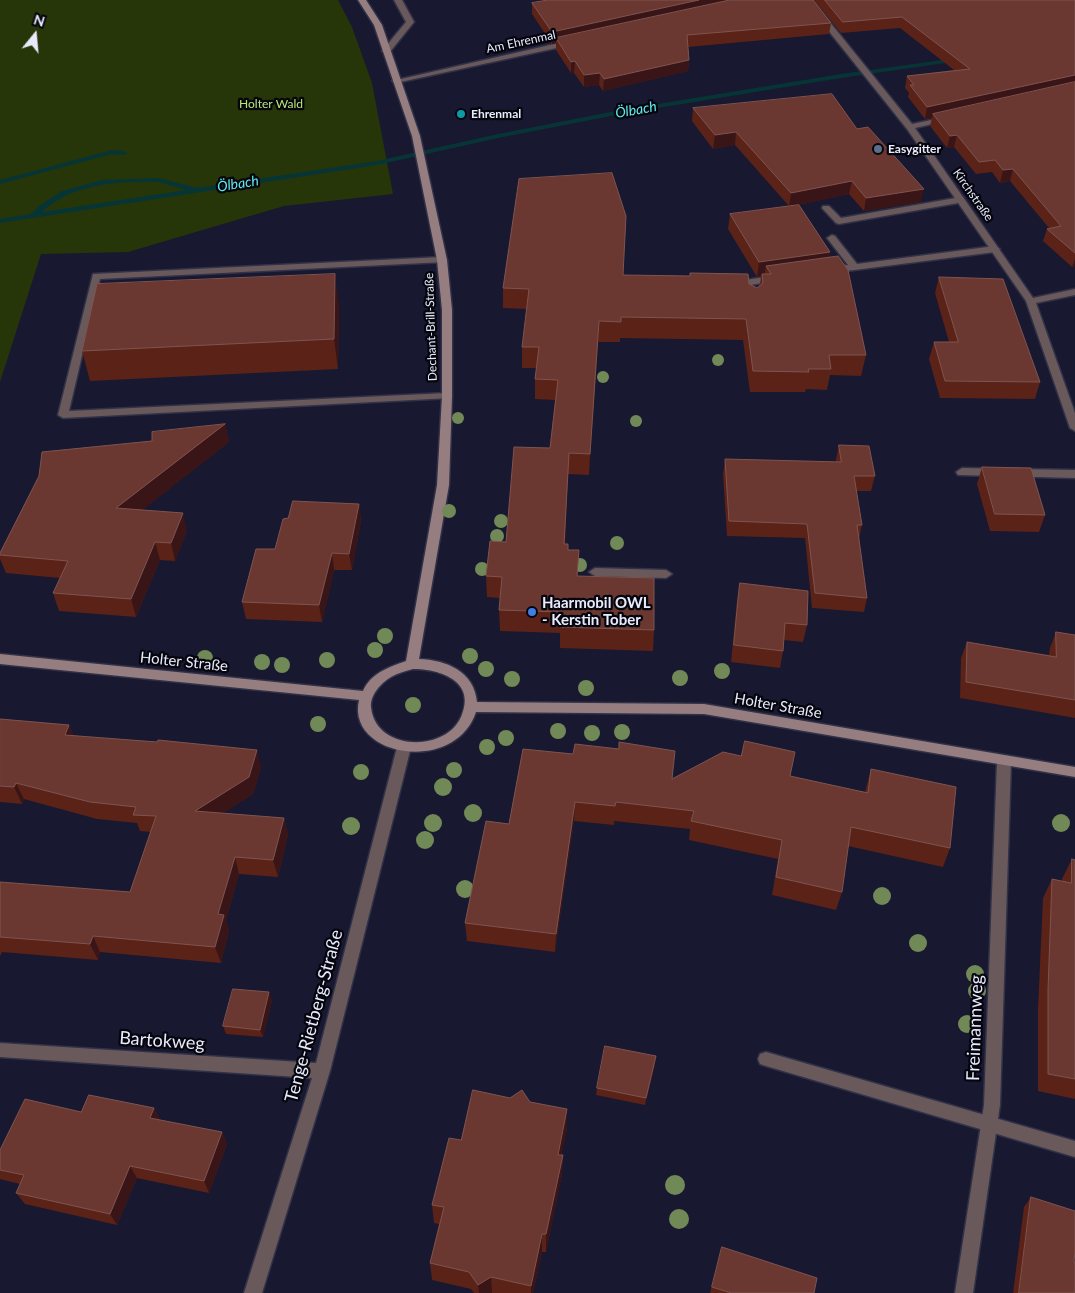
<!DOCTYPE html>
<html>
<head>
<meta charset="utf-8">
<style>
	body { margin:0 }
	#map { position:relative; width:1075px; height:1293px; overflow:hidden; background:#181830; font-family:Lato,sans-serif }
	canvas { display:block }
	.north { position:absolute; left:10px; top:10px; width:50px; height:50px; -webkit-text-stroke:4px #05050e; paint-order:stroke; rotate:17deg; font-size:14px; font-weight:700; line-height:20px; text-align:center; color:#e9ebfc }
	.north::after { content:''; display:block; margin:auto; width:18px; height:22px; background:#e9ebfc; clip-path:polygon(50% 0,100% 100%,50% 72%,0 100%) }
</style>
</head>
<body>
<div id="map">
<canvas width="1075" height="1293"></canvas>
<div class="north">N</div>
</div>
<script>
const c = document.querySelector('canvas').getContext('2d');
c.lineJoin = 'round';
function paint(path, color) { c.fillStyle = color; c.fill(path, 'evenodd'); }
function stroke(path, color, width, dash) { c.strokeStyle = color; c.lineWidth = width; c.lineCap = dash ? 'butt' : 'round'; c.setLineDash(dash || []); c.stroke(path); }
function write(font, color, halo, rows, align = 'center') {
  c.font = font + ' Lato,sans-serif'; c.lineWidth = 4.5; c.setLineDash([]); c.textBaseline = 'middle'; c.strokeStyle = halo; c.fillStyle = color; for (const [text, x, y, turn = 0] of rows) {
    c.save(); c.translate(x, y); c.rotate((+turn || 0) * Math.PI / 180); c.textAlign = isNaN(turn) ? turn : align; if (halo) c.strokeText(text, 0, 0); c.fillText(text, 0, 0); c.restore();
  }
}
paint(new Path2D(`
	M0,0H338L352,27L372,83L393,194L284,206L128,252L41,254L0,382Z`), '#273608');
paint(new Path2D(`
	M957,58L961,60L959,61L841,78L621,114L498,138L377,165L0,223V219L31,214L40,205L62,191L102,180L159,178L197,188L377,161L498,134L621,110L841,74ZM128,182H159L186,190L42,212C66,190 97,184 128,182Z
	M112,150L124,151L128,153L124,155L112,154L0,184V180Z`), '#073536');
const lane = new Path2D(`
	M394,0H402L414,22L389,53H386L382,51L406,22Z
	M961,197L964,198V202L839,224L836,223L822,208L823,206H829L841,218Z
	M832,235L835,236L857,264L995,246L1000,249L995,252L831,273L828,272V268L848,265L827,238Z
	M442,257L447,260L445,262L100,279L69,411L447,393L451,394L452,396L451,398L63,418L58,415L93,274Z
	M777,275L782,278L780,280L733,288L728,285L733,282Z
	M962,468L1075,470V478L958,475L956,472Z
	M595,568L666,570L672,574L666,578L595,576L589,572Z
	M766,1052L1075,1141V1157L766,1066L760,1064L758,1059L760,1054Z`);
const street = new Path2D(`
	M804,0H812L912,124L950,116V120L915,128L1033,298L1075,289V295L1036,303L1075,413V431L1070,428L1026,301L907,129Z
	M572,40L576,42L575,44L396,83L392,81Z
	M404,742L409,743L411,747L330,1071L262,1293H244L312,1078L0,1057V1043L316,1063L397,747L399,743Z
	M1004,757L1009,758L1011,762L1000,1105L973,1293H955L984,1105L997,762L999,758Z`);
const secondary = new Path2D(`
	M358,0H366L382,25L420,136L447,260L452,310V396L449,485L419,659C446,660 474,671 477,702L704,704L1075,767V777L704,714L476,712C455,775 346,757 359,700L0,664V654L363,691C371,673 389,667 406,661L437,485L442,396V310L437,260L412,136L374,25ZM413,669C440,669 477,681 461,717C445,753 375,751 371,707C370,695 381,683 391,677C398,673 406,671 413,669Z`);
stroke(lane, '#313148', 3);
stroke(street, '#313148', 3);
stroke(secondary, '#313148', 3);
paint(lane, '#69595b');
paint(street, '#69595b');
paint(secondary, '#967d7f');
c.fillStyle = '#718956';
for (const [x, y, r] of [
	[718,360,6],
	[603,377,6],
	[458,418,6],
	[636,421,6],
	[449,511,7],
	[501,521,7],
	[497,536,7],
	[617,543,7],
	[580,565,7],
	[482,569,7],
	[385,636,8],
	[375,650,8],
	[470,656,8],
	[205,658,8],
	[327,660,8],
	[262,662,8],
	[282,665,8],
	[486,669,8],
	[722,671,8],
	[680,678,8],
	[512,679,8],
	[586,688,8],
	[413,705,8],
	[318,724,8],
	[558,731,8],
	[622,732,8],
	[592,733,8],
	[506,738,8],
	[487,747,8],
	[454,770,8],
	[361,772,8],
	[443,787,9],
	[473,813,9],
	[433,823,9],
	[1061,823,9],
	[351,826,9],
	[425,840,9],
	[465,889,9],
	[882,896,9],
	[918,943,9],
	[975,974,9],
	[977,991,9],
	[967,1024,9],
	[675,1185,10],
	[679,1219,10]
]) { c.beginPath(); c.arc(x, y, r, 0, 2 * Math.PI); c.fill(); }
paint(new Path2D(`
	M814,0H1075V267H1072L1043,241L1047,229L1049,228L1010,181L1000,183L992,172L976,174L954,147L947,148L930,126L932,118L925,119L908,97L909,93L905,88L907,76L954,70L900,28L841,33Z
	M532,3L831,23L829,34L688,47L689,60L688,71L603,91L599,85L584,87L574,73H571L556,50V43L552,44L532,14Z
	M693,108L857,129L921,202L864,211L849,194L793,206L830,257L866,355L861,376L830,375L827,390L806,389L805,392H750L743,340L620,338V342H598L589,475L568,474L565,544L568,550L578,576L654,630L653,651L560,648V633L500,631L499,610L500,598L487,597L486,576L506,542L550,448L555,400L535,399V379L537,368H522V347L527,309L503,308V288L623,275L749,284L757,288L760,285L761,276L757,277L728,229L730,214L789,206L735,145L713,149L692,121Z
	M939,277L1040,382L1035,399L940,398L929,359L934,342H949L935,293Z
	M339,304L338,369L90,381L82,351Z
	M225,424L229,442L142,510L187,531L175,561L160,560L136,617L59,611L53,593L60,578L6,573L0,559V553L39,476L152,441Z
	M839,445L875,476L871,491H856L862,525L859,539L867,598L864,612L812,608L805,538L727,536L723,474L725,459L836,462V459Z
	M982,467L1045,515L1039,532L990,531L977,484Z
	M359,504L361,521L352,570H334L322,622L246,619L242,602Z
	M740,583L807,625L803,642L784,640L783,651L780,668L731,662L737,600Z
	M1056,632L1075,635V718L960,698L961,658L967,642L1049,655L1050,648Z
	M0,719L69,725L73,735L261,767L253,794L223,813L284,818L288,835L278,877L239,874L226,920L229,931L221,963L100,952L98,960L2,952L0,956V882L130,892L151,832L140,831L137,823L97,819L24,799L22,804L0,802Z
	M523,749L672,779L790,776L865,792L871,769L950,848L943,867L848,846L842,892L836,910L772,895L778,859L689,840L690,829L614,821V825L574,821L555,952L467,941L465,923L509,824Z
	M1072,859L1075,860V1099L1038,1091V1009L1043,898L1052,879L1062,881V879Z
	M272,1000L263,1037L226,1034L223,1026Z
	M655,1064L645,1105L596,1095L597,1088Z
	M530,1102L567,1109V1129L561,1155H563L562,1174L546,1252H542L533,1293H474L471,1289L432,1280L430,1263L439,1224L434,1223L432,1205L461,1140Z
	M154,1108L160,1120L222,1132L227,1144L209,1193L137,1178L117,1225L25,1204L16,1193L20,1184L0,1179V1150L81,1112Z
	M1031,1197L1074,1262L1075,1293H1013L1024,1207Z
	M722,1247L814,1293H710Z`), '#5b2218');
paint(new Path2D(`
	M699,0H749L556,38V43L552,44V32Z
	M689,60L688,71L603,91L604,79Z
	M575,61L574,73H571V62Z
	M600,73L599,85L584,87V75Z
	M1075,75V86L933,114L932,118L925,119L927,107Z
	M736,132L735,145L713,149L715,135Z
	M957,135L954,147L947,148L950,136Z
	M1013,169L1010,181L1000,183L1003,170Z
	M852,181L849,194L789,207L791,193Z
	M924,189L921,202L864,211L866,198Z
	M830,252L828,267L766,266L764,276L762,274L761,276L757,277L759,262Z
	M1075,259V267H1072Z
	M335,274L339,304L338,369L334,339Z
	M599,321L598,342L589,475L590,454Z
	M225,424L229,442L121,527L116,508Z
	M359,504L361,521L352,570L349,554Z
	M183,513L187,531L175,561L171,543Z
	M155,542L160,560L136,617L131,599Z
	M332,553L334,570L322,622L319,605Z
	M69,725L76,742L65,735Z
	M257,750L261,767L253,794L200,828L195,811Z
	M16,783L24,799L22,804L14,787Z
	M575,802L574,821L555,952L556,934Z
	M284,818L288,835L278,877L273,860Z
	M235,857L239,874L226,920L229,931L221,963L215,947L218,914Z
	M93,936L100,952L98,960L90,944Z
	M269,992L272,1000L263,1037L260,1030Z
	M656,1056L655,1064L645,1105L646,1098Z
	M154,1108L160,1120L150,1118Z
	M567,1109V1129L558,1174V1155Z
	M222,1132L227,1144L209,1193L204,1181Z
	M563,1155L562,1174L546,1252V1234Z
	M130,1166L137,1178L117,1225L110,1214Z
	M542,1234V1252L533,1293H531V1286Z
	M491,1277L492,1293H479L478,1285Z`), '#3a1517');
const building = new Path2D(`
	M548,0H699L552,32L532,3Z
	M730,0H813L831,23L687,35L689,60L604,79L600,73L584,75L575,61L571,62L556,38Z
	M825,0H1075V75L927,107L910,85H914L907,76L970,69L902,17L843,22Z
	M1075,82V253L1047,229L1061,226L1013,169L1003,170L995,160L979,162L957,135L950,136L933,114Z
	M832,94L857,129L868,127L924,189L866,198L852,181L791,193L736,132L715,135L693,108Z
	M612,173L626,216L623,275L690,276V273L748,274L749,284L757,288L763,283L762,274H771L766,266L838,256L848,270L866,355H829L831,369H808L809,372L753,371L746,319L621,317V322L599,321L590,454L569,453L564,544H568V550H579L577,576L654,578V630L560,627L561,612L499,610L502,577L486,576L490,541L506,542L514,447L550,448L558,380L535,379L539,347H522L529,289L503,288L519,179Z
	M799,205L830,252L759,262L730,214Z
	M335,274L334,339L82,351L97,284Z
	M939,277L1003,279L1040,382L945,381L934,342H958Z
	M225,424L116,508L183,513L171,543L155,542L131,599L53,593L68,561L0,555V553L39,476L42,452L152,441V432Z
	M839,445L869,446L875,476H854L862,525H857L867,598L815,593L807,524L729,521L725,459L841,462Z
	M982,467L1031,468L1045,515L995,514Z
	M293,501L359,504L349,554L332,553L319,605L242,602L256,549H275L283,519L288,518Z
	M740,583L808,591L807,625L785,623L783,651L734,645Z
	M1056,632L1075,635V700L966,682L967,642L1056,657Z
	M0,719L69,725L65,735L157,742L158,740L257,750L249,777L195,811L284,818L273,860L235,857L218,914L224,915L215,947L93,936L90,944L0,937V882L130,892L156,816L133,815L136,807L90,802L16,783L14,787L0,786Z
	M745,741L795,752L790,776L868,793L871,769L956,787L950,848L851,827L842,892L776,877L782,840L691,821L694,811L616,802L615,806L575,802L556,934L465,923L486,821L509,824L523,749L573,754L575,744L619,749V742L675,751L672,779L723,752L741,756Z
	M1072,859L1075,860V1079L1048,1074V990L1052,879L1071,883Z
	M233,989L269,992L260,1030L223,1026Z
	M605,1046L656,1056L646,1098L597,1088Z
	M473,1090L510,1098L522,1090L530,1102L567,1109L558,1155H563L546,1234H542L531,1286L491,1277L478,1285L469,1272L430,1263L444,1207L432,1205L449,1138L461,1140Z
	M89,1095L154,1108L150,1118L222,1132L204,1181L130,1166L110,1214L16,1193L24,1175L0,1170V1150L25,1099L81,1112Z
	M1031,1197L1075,1211V1250L1074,1262H1075V1293H1019Z
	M722,1247L817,1278L814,1293H731L712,1287Z`);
paint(building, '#6a3831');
stroke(building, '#7e5450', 1);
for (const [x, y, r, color] of [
	[461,114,5,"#0f9aa8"],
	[878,149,5,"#5c6f8a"],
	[532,612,5,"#3f7fe0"]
]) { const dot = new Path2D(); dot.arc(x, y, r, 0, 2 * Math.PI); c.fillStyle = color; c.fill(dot); stroke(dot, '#05050e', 2); }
write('12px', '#e9ebfc', '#05050e', [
	["Am Ehrenmal",521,42,-12],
	["Kirchstraße",973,195,55],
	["Dechant-Brill-Straße",431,327,-92]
]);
write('12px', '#bae576', '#05050e', [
	["Holter Wald",271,104]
]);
write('bold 12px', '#e9ebfc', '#05050e', [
	["Ehrenmal",471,114],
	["Easygitter",888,149]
], 'left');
write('italic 14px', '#61e9eb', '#05050e', [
	["Ölbach",636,110,-10],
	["Ölbach",238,184,-9]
]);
write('bold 15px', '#e9ebfc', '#05050e', [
	["Haarmobil OWL",542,603],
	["- Kerstin Tober",542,620]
], 'left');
write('15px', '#e9ebfc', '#05050e', [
	["Holter Straße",184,662,6],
	["Holter Straße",778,706,10]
]);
write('18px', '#e9ebfc', '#05050e', [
	["Tenge-Rietberg-Straße",314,1016,-75],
	["Freimannweg",975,1028,-88],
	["Bartokweg",162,1041,4]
]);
</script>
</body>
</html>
